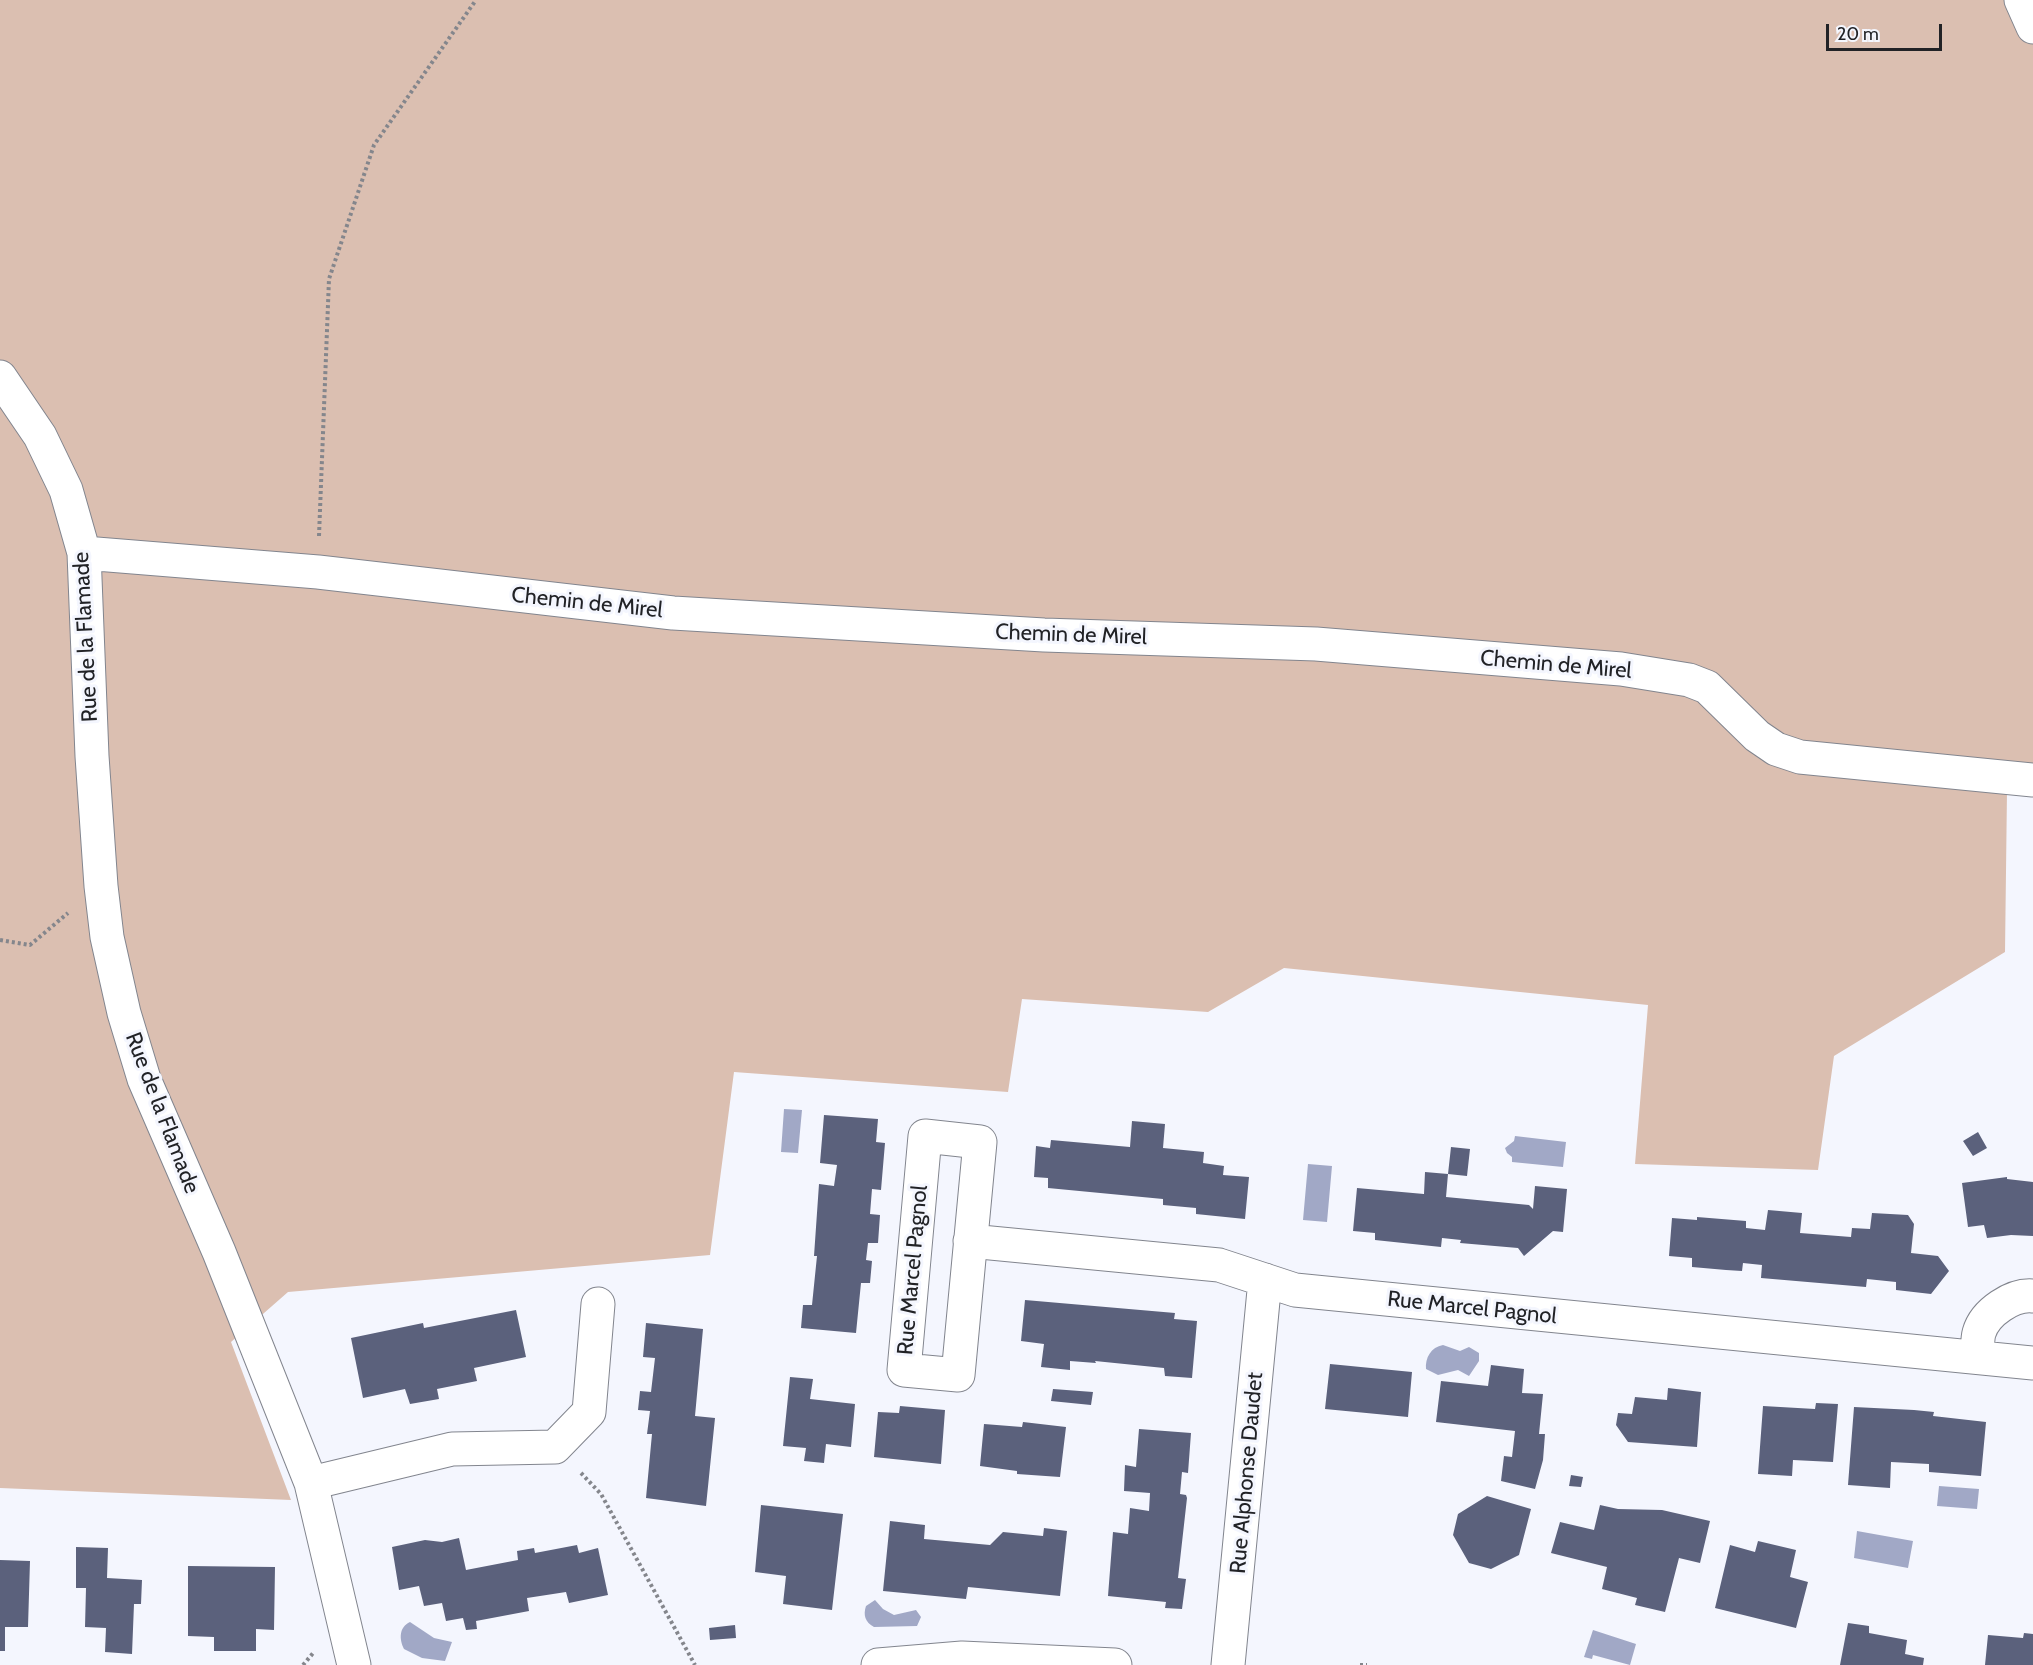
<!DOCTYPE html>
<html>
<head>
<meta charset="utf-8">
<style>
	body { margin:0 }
	#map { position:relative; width:2033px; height:1665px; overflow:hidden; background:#f4f6fe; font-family:Cabin,sans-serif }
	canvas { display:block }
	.scale { position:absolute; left:1826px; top:24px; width:116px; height:27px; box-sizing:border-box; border:3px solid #212226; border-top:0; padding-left:8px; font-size:18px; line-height:21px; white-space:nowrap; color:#212226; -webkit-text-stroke:4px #f4f6fe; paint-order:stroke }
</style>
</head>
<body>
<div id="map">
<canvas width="2033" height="1665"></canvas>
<div class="scale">20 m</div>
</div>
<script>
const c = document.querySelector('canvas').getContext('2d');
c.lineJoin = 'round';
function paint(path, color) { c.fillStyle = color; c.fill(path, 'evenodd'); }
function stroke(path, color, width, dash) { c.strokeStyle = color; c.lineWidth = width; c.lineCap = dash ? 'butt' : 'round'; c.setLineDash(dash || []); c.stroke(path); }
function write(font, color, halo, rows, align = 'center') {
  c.font = font + ' Cabin,sans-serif'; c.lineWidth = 6; c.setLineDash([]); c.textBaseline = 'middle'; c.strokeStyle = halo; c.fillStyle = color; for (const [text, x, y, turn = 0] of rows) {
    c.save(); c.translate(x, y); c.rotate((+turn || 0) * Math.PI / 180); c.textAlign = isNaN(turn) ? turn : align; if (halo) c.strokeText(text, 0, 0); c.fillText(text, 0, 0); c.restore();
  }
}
paint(new Path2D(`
	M0,0H2033V793L2007,791L2005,952L1834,1056L1818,1170L1635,1164L1648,1005L1284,968L1208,1012L1022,999L1008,1092L734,1072L710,1255L288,1292L231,1342L291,1500L0,1488Z`), '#dbbfb1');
paint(new Path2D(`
	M784,1109L802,1110L798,1153L781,1152Z
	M1515,1136L1566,1142L1563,1167L1512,1162V1157L1507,1153L1505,1148L1514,1141Z
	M1308,1164L1332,1166L1327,1222L1303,1220Z
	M1443,1345L1460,1351L1469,1347L1479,1353V1361L1469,1376L1458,1370L1438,1375L1426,1369C1425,1358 1431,1347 1443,1345Z
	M1939,1486L1979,1489L1977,1509L1937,1506Z
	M1857,1531L1913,1541L1908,1568L1854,1558Z
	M875,1600L883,1609L894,1615L916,1610L921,1617L917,1626L874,1627C865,1622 863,1615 866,1606Z
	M410,1622L434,1638L452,1642L445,1661L422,1658L404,1649C399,1639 399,1627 410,1622Z
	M1593,1630L1636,1644L1630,1665L1593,1655L1592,1659L1584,1657Z`), '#a1a8c6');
paint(new Path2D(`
	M824,1115L878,1119L876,1142L885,1143L881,1190L872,1189L870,1214L880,1215L878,1243H868L866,1260L872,1261L870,1283H861L856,1333L801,1328L803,1305H812L817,1256H814L819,1184L834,1186L837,1165L820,1163Z
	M1132,1121L1165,1124L1163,1148L1204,1152L1203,1163L1224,1166L1223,1175L1249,1177L1245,1219L1196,1214V1208L1163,1205V1199L1048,1188V1178L1034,1177L1036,1146L1050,1148L1051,1140L1130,1147Z
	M1978,1132L1987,1148L1973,1156L1963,1141Z
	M1451,1147L1470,1149L1467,1176L1448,1174Z
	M1425,1172L1448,1174L1446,1197L1529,1205L1533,1209L1535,1186L1567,1189L1563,1232L1553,1231L1524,1256L1518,1248L1460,1243L1461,1240L1442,1238L1441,1247L1375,1240V1233L1353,1231L1357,1188L1424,1194Z
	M2007,1177V1179L2033,1182V1236L2011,1235L1987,1238L1984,1225L1968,1227L1962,1183Z
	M1768,1210L1802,1213L1800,1233L1851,1237L1852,1228L1870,1229L1872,1213L1908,1215L1914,1224L1911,1253L1938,1256L1949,1271L1931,1294L1896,1290V1282L1867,1279L1866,1287L1761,1278L1762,1265L1743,1263L1742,1271L1726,1270L1692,1267V1258L1669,1256L1672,1218L1697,1220V1217L1746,1221V1228L1765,1230Z
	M1025,1300L1175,1313L1174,1319L1197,1321L1192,1378L1165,1376L1164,1368L1095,1361L1096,1363L1070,1361V1370L1041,1367L1044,1344L1021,1341Z
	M516,1310L526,1357L474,1368L477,1381L437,1389L439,1399L410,1404L405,1389L363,1398L351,1338L423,1323L424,1328Z
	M646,1323L703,1329L695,1416L715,1418L706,1506L646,1498L652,1434H647L650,1411L638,1410L640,1391L651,1392L655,1358L643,1357Z
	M1330,1364L1412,1372L1408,1417L1325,1409Z
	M1491,1365L1524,1369L1522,1393L1543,1394L1539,1434H1545L1543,1460L1535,1489L1501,1481L1504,1456L1512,1457L1515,1431L1436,1422L1441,1381L1488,1386Z
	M790,1377L813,1379L810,1399L855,1404L851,1447L826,1444L824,1463L804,1461L806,1448L783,1446Z
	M1668,1388L1701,1392L1697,1447L1628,1442L1616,1425L1618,1413L1632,1414L1635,1397L1667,1400Z
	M1053,1389L1093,1392L1091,1405L1051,1401Z
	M1816,1403L1838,1404L1833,1462L1793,1460L1792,1476L1758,1474L1763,1406L1815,1409Z
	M900,1406L945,1410L941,1464L874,1457L878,1412L899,1413Z
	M1854,1407L1914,1410L1934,1412L1933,1416L1986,1422L1981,1476L1929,1472V1464L1891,1462L1890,1488L1848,1485Z
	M1023,1422L1066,1427L1060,1477L1017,1474V1471L980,1466L984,1424L1022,1427Z
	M1139,1429L1191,1433L1188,1473L1182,1472L1180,1494L1186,1495L1187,1498L1178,1578L1186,1579L1182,1609L1165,1608L1166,1602L1108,1596L1113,1532L1128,1534L1130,1508L1149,1511L1150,1493L1124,1491L1125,1465L1136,1467Z
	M1571,1475L1583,1477L1581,1487L1569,1486Z
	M1487,1496L1531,1509L1519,1555L1491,1569L1469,1563L1453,1535L1458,1514Z
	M761,1505L843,1514L832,1610L783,1604L786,1576L755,1572Z
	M1600,1505L1618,1509L1662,1510L1710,1521L1700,1563L1679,1558L1665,1612L1635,1605L1637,1598L1602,1589L1607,1567L1551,1553L1560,1522L1594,1530Z
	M890,1521L925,1525L924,1539L990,1545L1003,1532L1043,1536L1044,1528L1067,1531L1060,1596L968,1587L966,1599L883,1591Z
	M459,1538L466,1570L518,1560L517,1551L534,1548L535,1553L577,1545L579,1553L598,1548L608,1595L569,1603L566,1592L527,1598L529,1611L476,1621L477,1629L466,1630L463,1618L446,1621L442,1603L424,1606L419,1586L399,1590L392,1547L425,1540L442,1542Z
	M1758,1541L1796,1550L1790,1577L1808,1582L1796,1628L1715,1608L1730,1545L1755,1552Z
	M76,1547L108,1548L107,1578L142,1580L141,1604H134L132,1654L105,1652L106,1628L85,1627L86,1588H76Z
	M0,1560L30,1561L28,1627H5V1651H0Z
	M188,1566L275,1567L274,1630L256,1629V1651H214V1637L188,1636Z
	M1848,1623L1869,1626V1633L1907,1640L1905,1654L1924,1658L1923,1665H1840Z
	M735,1625L736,1638L710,1640L709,1628Z
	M2024,1633L2033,1634V1665H1985L1988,1635L2023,1638Z`), '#5b617c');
const minor = new Path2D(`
	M2021,0L2033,27
	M0,377L40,436L66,490L84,553L92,756L101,886L107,937L124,1013L144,1079L219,1252L311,1483L354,1665
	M84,553L318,572L673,613L1044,635L1316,644L1621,669L1689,680L1707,687L1757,736L1776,749L1800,757L2033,780
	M925,1136L980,1142L958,1375L904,1370Z
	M970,1241L1219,1265L1295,1290L2033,1363
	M1977,1357C1978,1350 1977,1340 1979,1333C1985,1312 2013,1294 2033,1296
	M311,1483L452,1449L555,1447L589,1412L598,1304
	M878,1665L962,1658L1115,1665
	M1228,1665L1265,1280`);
stroke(minor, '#82858e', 35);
stroke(new Path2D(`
	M319,536L329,279L374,145L476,0
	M0,940L30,945L68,913
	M581,1473L601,1494L695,1665
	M303,1665L314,1652
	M1360,1665H1367`), '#84868c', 4, [3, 3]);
stroke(minor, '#fff', 33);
write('22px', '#212226', '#f4f6fe', [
	["Chemin de Mirel",587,603,6],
	["Chemin de Mirel",1071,635,2],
	["Rue de la Flamade",86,637,-93],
	["Chemin de Mirel",1556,665,5],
	["Rue de la Flamade",162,1113,69],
	["Rue Marcel Pagnol",913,1270,-85],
	["Rue Marcel Pagnol",1472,1308,6],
	["Rue Alphonse Daudet",1247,1473,-85]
]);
</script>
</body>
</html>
